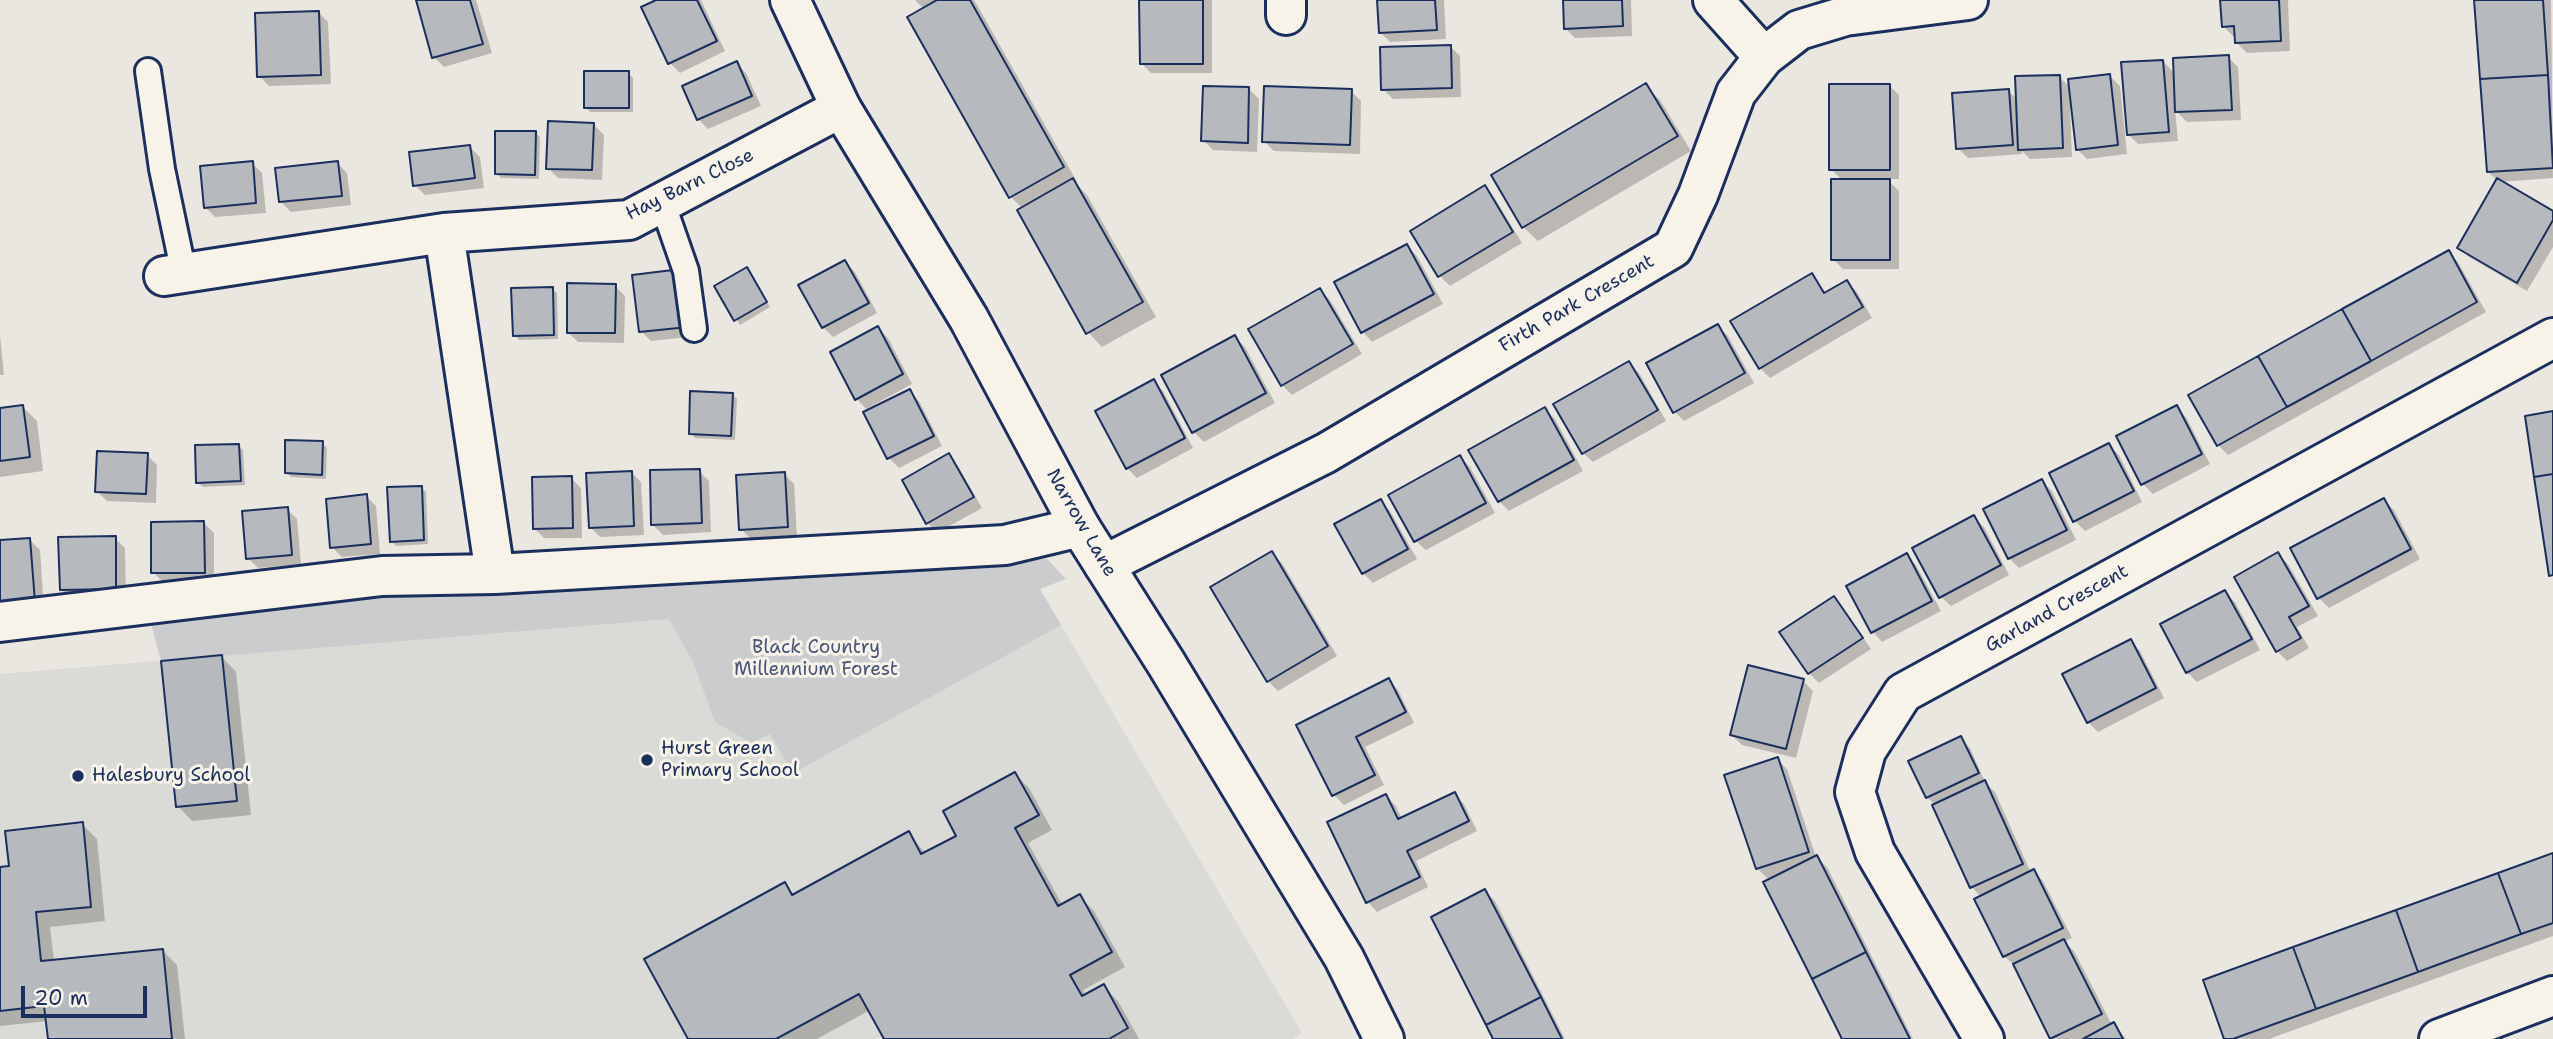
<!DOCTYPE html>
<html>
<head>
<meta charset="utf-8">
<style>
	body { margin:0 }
	#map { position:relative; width:2553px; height:1039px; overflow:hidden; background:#eae7e0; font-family:"Shantell Sans",sans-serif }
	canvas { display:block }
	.scale { position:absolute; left:21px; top:986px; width:126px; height:32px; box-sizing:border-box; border:4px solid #1b2f5e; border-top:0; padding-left:9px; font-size:21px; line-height:24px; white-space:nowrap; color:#1b2f5e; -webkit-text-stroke:5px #f7f3e8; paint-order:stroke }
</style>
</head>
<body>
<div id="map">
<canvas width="2553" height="1039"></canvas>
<div class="scale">20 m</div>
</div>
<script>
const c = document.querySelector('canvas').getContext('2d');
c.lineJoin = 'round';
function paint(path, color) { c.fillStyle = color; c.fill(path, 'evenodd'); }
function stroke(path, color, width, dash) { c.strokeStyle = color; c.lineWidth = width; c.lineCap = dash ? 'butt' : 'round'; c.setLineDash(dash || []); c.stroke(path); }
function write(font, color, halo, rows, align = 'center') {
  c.font = font + ' "Shantell Sans",sans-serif'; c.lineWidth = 6; c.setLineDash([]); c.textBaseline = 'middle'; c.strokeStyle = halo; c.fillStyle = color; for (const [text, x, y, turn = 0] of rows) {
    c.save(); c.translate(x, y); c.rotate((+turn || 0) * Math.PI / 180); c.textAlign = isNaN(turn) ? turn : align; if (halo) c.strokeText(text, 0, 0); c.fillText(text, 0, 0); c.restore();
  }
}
paint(new Path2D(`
	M1039,588L1302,1033L1293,1039H0V674Z`), '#dadad6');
paint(new Path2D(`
	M1047,559L1066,579L1040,589L1061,625L793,773L770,734L751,743L715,722L693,662L669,619L161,661L151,624L363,593Z`), '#cbcccd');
paint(new Path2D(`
	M418,0H476L492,53L444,67L434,57Z
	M660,0H701L725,51L680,73L670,63Z
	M915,0H974L976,3L1077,182L1075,183L1087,195L1156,317L1102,347L1088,332L1023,209L1011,197L924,9Z
	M1141,0H1212V73H1151L1141,63Z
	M1379,0H1444L1446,39L1390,42L1380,32Z
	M1564,0H1631L1632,36L1575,38L1565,28Z
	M2222,0H2288L2290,51L2247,53L2237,43L2236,36H2233L2223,26Z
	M2476,0H2551L2553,178L2499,182L2553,213V247L2527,291L2469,257L2459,248L2498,181L2488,172Z
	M318,12L328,22L331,84L269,86L259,76Z
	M1450,46L1460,56L1461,97L1393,99L1383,89Z
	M2228,57L2238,67L2241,120L2187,122L2175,110L2178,141L2138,144L2128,134L2163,61L2175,74Z
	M736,63L746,73L761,106L708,129L698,119Z
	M628,73L633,78V112H590L586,107Z
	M2110,76L2120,86L2127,154L2087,159L2077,149L2073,109H2070L2072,157L2030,159L2022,151V154L1968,158L1958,148L2008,91L2018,100L2059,77L2071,88Z
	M1889,85L1899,95V179H1887L1899,191V269H1843L1833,259L1843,181L1831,169Z
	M1646,86L1660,100L1691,151L1538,241L1523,227Z
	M1249,89L1259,99L1257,152L1213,150L1203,140Z
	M1351,91L1361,101L1360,154L1274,151L1264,141Z
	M594,125L604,135L602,180L558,178L548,168Z
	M535,132L540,137L539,179L501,178L497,174Z
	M470,147L480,157L484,188L425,195L415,185Z
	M252,163L262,173L266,213L215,217L205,207Z
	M337,163L347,173L351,205L291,212L281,202Z
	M1484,187L1494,197L1522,243L1450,286L1440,276L1412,231Z
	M1407,246L1417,256L1443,304L1372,342L1363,332Z
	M2448,252L2458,262L2486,312L2228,455L2218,445L2191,395Z
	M845,262L855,272L877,313L833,337L823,327Z
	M751,274L770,307L740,325L717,286Z
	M1811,275L1827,294L1847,282L1857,292L1872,318L1770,378L1760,368Z
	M634,276L697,336L651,341L641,331Z
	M615,286L625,296L624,343L578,342L568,332Z
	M552,289L557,293L558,339L519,340L515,335Z
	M1320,290L1330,300L1362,354L1292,395L1282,385Z
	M1718,326L1728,336L1754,383L1684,421L1674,411Z
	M878,328L888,338L912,384L866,409L857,399Z
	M0,335L4,375H0Z
	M1235,337L1245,347L1275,403L1204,442L1194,432Z
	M1629,363L1639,373L1666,421L1593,462L1583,453Z
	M1153,381L1163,391L1193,448L1137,478L1127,468Z
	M909,391L919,401L942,446L899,468L889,458Z
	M732,394L737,399L735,440L695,438L691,433Z
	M23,407L37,421L43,471L0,477V410Z
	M2176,407L2186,417L2210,464L2153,494L2143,484Z
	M1545,409L1555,419L1583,471L1509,511L1499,501Z
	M322,443L327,448L326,479L291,477L286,472Z
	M2109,445L2119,455L2142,502L2085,531L2075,521Z
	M238,446L243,450L245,485L203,487L198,483Z
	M147,455L157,465L156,503L107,501L97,491Z
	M948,456L958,466L982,508L937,533L928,523Z
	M1460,457L1470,467L1495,513L1426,550L1416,541Z
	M699,471L709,481L711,532L663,535L653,525Z
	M631,472L641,482L644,535L600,537L590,527Z
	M784,474L794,484L797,537L751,539L741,529Z
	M571,478L581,488L582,538H544L534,528Z
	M2042,481L2052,491L2076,540L2019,568L2009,558Z
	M421,488L426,492L428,544L396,546L392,541Z
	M366,496L376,506L380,554L342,557L332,547Z
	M2384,500L2394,510L2420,559L2329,608L2319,598Z
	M1380,501L1390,511L1417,559L1373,583L1363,573Z
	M287,509L297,519L301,564L258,568L248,558Z
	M1974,517L1984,527L2009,575L1951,606L1941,597Z
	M204,523L214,533V582H163L153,572Z
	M115,538L125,548L126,599H71L61,589Z
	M30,540L40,550L44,611H0V542Z
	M1272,553L1282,563L1337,656L1278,691L1268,681Z
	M2278,554L2288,564L2318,616L2297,627L2309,648L2287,661L2277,651Z
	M1906,555L1916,565L1941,611L1882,642L1873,632Z
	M2225,592L2235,602L2260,650L2197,682L2187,672L2162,624Z
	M1834,598L1843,608L1871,649L1819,683L1809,673L1782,632Z
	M2131,641L2140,651L2164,698L2098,732L2088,722Z
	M222,657L236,672L251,815L192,821L178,806Z
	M1388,680L1398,690L1414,723L1365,747L1384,785L1344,805L1334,795L1298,725Z
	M1803,681L1813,691L1796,758L1742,745L1732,735Z
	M1960,738L1970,748L1986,784L1995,792L2031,873L2034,872L2043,881L2072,938L2064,942L2074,951L2112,1025L2114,1024L2126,1039H2052L2015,966L2004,956L1981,897L1972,887L1935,805L1927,797Z
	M1777,759L1787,769L1816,857L1827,867L1913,1039H1844L1770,881L1758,869L1727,776Z
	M1015,774L1029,788L1052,830L1028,843L1063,906L1080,897L1094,911L1125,967L1083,990L1086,996L1104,987L1118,1001L1139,1039H886L870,1010L817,1039H690L784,884L795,895L909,834L926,854L958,837Z
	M1454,794L1464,804L1477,831L1416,861L1428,887L1377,912L1368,902L1386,796L1396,806L1402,819Z
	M82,824L97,839L105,921L50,927L54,961L163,951L177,965L185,1039H49L48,1021L0,1026V869L10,868Z
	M2553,855V936L2269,1039H2226Z
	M1485,891L1495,901L1565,1039H1495Z`), '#0003');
const building = new Path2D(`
	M416,0H470L483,44L432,58Z
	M656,0H697L717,41L668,64L641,7Z
	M937,0H970L1064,167L1009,198L907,17Z
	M1139,0H1203V64H1140Z
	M1377,0H1435L1437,30L1379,33Z
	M1563,0H1622L1623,26L1564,29Z
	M2220,0H2279L2281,41L2235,43L2234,26L2222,27Z
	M2474,0H2543L2548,75L2480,79Z
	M319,11L321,75L257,77L255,13Z
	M1451,45L1452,88L1381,90L1380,47Z
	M2229,55L2232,110L2175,112L2173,58Z
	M2163,60L2169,132L2127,135L2121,62Z
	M737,61L752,96L697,120L682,86Z
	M584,71H629V108H584Z
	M2110,74L2118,145L2076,150L2068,79Z
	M2060,75L2063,148L2018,150L2015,76Z
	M2548,75L2553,168L2487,172L2480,79Z
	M1646,83L1678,136L1522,228L1491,175Z
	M1829,84H1890V170H1829Z
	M1203,86L1249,87L1248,143L1201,141Z
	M1264,86L1352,89L1350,145L1262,142Z
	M2009,89L2013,145L1956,149L1952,93Z
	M548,121L594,123L592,170L546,169Z
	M495,131H536L535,175L495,174Z
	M470,145L475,178L413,186L409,152Z
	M253,161L256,203L204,208L200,166Z
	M338,161L342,196L279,202L275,168Z
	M1073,178L1143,302L1086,334L1017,210Z
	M2497,178L2553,211V220L2517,283L2457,248Z
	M1831,179H1890V260H1831Z
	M1485,185L1513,232L1438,277L1410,231Z
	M1407,244L1434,294L1361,333L1334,282Z
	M2449,250L2477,302L2371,361L2342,309Z
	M845,260L869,303L822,328L798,285Z
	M747,267L767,302L734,321L714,286Z
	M681,269L688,327L639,332L632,275Z
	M1812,273L1824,293L1847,280L1863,307L1759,369L1730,321Z
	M567,283L616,284L615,333H567Z
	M553,287L554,335L513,336L511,288Z
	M1320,288L1353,344L1281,386L1248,329Z
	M2342,309L2371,361L2287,407L2258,356Z
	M1718,324L1745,373L1673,413L1646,363Z
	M878,326L903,374L855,400L830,352Z
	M1235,335L1266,393L1192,433L1161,375Z
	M2258,356L2287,407L2217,446L2188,395Z
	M1629,361L1658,410L1582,454L1553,404Z
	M1154,379L1185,438L1126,469L1095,411Z
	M910,389L934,436L887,459L863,412Z
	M690,391L733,393L731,436L689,434Z
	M23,405L30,457L0,461V408Z
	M2177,405L2202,454L2141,485L2116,436Z
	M1545,407L1574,460L1498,502L1468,450Z
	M2553,411V474L2534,477L2525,416Z
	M285,440L323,441L322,475L285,473Z
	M2109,443L2134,491L2073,522L2049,473Z
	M239,444L241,481L196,483L195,445Z
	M97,451L148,453L146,494L95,492Z
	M949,453L974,497L926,524L902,480Z
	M1460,455L1486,503L1414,542L1388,495Z
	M700,469L702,523L651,525L650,470Z
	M632,471L634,526L589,528L586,473Z
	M785,472L788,527L739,530L736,475Z
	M2553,474V575L2549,576L2534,477Z
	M572,476L573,528L533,529L532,477Z
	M2042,479L2067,530L2008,559L1983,509Z
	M422,486L424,540L390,542L387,487Z
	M367,494L371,544L330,548L326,499Z
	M2384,498L2411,549L2317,599L2290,548Z
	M1381,499L1408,549L1362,574L1334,524Z
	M288,507L292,555L246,559L242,511Z
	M1974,515L2001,565L1939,598L1912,548Z
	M204,521L205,573H151V522Z
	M116,536V589L60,590L58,537Z
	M30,538L35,602L0,605V540Z
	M1272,551L1328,646L1267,682L1210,587Z
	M2278,552L2309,606L2289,617L2301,638L2276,652L2234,577Z
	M1907,553L1932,601L1871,633L1846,586Z
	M2225,590L2252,639L2186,673L2160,624Z
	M1834,596L1863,638L1808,674L1779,632Z
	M2131,639L2156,688L2087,723L2062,674Z
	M222,655L237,801L176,807L161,661Z
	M1748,665L1804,679L1786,749L1730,735Z
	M1389,678L1406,712L1356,737L1375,775L1332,796L1296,725Z
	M1961,736L1979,773L1926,798L1908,761Z
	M1778,757L1809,852L1756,869L1724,775Z
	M1015,772L1039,815L1015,828L1058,906L1080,894L1112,952L1070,975L1082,996L1104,984L1128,1028L1109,1039H884L859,994L776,1039H688L644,959L785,882L792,895L909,831L921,854L956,836L943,811Z
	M1985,780L2023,864L1970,888L1932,805Z
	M1455,792L1469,821L1407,851L1420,877L1366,903L1327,822L1386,794L1398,819Z
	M83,822L91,907L36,912L41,961L163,949L172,1039H48L44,1006L0,1011V867L9,866L5,831Z
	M2553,853V923L2521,934L2498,873Z
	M1817,855L1866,952L1812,979L1763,882Z
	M2034,869L2063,928L2003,957L1974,899Z
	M2498,873L2521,934L2418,972L2396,910Z
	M1485,889L1541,997L1486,1025L1431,917Z
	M2396,910L2418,972L2316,1009L2293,947Z
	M2064,939L2102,1014L2050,1039L2013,964Z
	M2293,947L2316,1009L2233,1039H2224L2203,980Z
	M1866,952L1910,1039H1842L1812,979Z
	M1541,997L1562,1039H1493L1486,1025Z
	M2114,1022L2123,1039H2083Z`);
paint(building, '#b6babf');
stroke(building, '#1b2f5e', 2);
const service = new Path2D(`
	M148,71L162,169L184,274
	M662,202L686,271L694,329`);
const minor = new Path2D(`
	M1286,0V15
	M1713,0L1764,57
	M444,233L495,574
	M164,276L444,233L629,220L841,108
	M1104,565L1326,453L1673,248L1698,195L1736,93L1764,57L1799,30L1845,16L1968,0
	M0,622L382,576L495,574L1005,545L1080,527
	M1984,1039L1875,852L1855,792L1866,751L1903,693L2553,338
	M2439,1039L2553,996`);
const secondary = new Path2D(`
	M790,0L841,108L969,319L1080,527L1166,663L1344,958L1384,1039`);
stroke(service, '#1b2f5e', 30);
stroke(minor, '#1b2f5e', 44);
stroke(secondary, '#1b2f5e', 44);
stroke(service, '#f7f3e8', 24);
stroke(minor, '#f7f3e8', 38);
stroke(secondary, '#f7f3e8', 38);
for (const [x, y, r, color] of [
	[647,760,7,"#1b2f5e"],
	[78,776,7,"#1b2f5e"]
]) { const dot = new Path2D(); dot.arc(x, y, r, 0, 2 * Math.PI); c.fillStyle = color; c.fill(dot); stroke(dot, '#f7f3e8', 2.5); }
write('19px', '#1b2f5e', '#f7f3e8', [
	["Hay Barn Close",690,185,-26],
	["Firth Park Crescent",1577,304,-30],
	["Narrow Lane",1081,523,60],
	["Garland Crescent",2057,609,-29]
]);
write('19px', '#47567a', '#f7f3e8', [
	["Black Country",816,648],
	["Millennium Forest",816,670]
]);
write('19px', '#1b2f5e', '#f7f3e8', [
	["Hurst Green",661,749],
	["Primary School",661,771],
	["Halesbury School",92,776]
], 'left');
</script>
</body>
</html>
